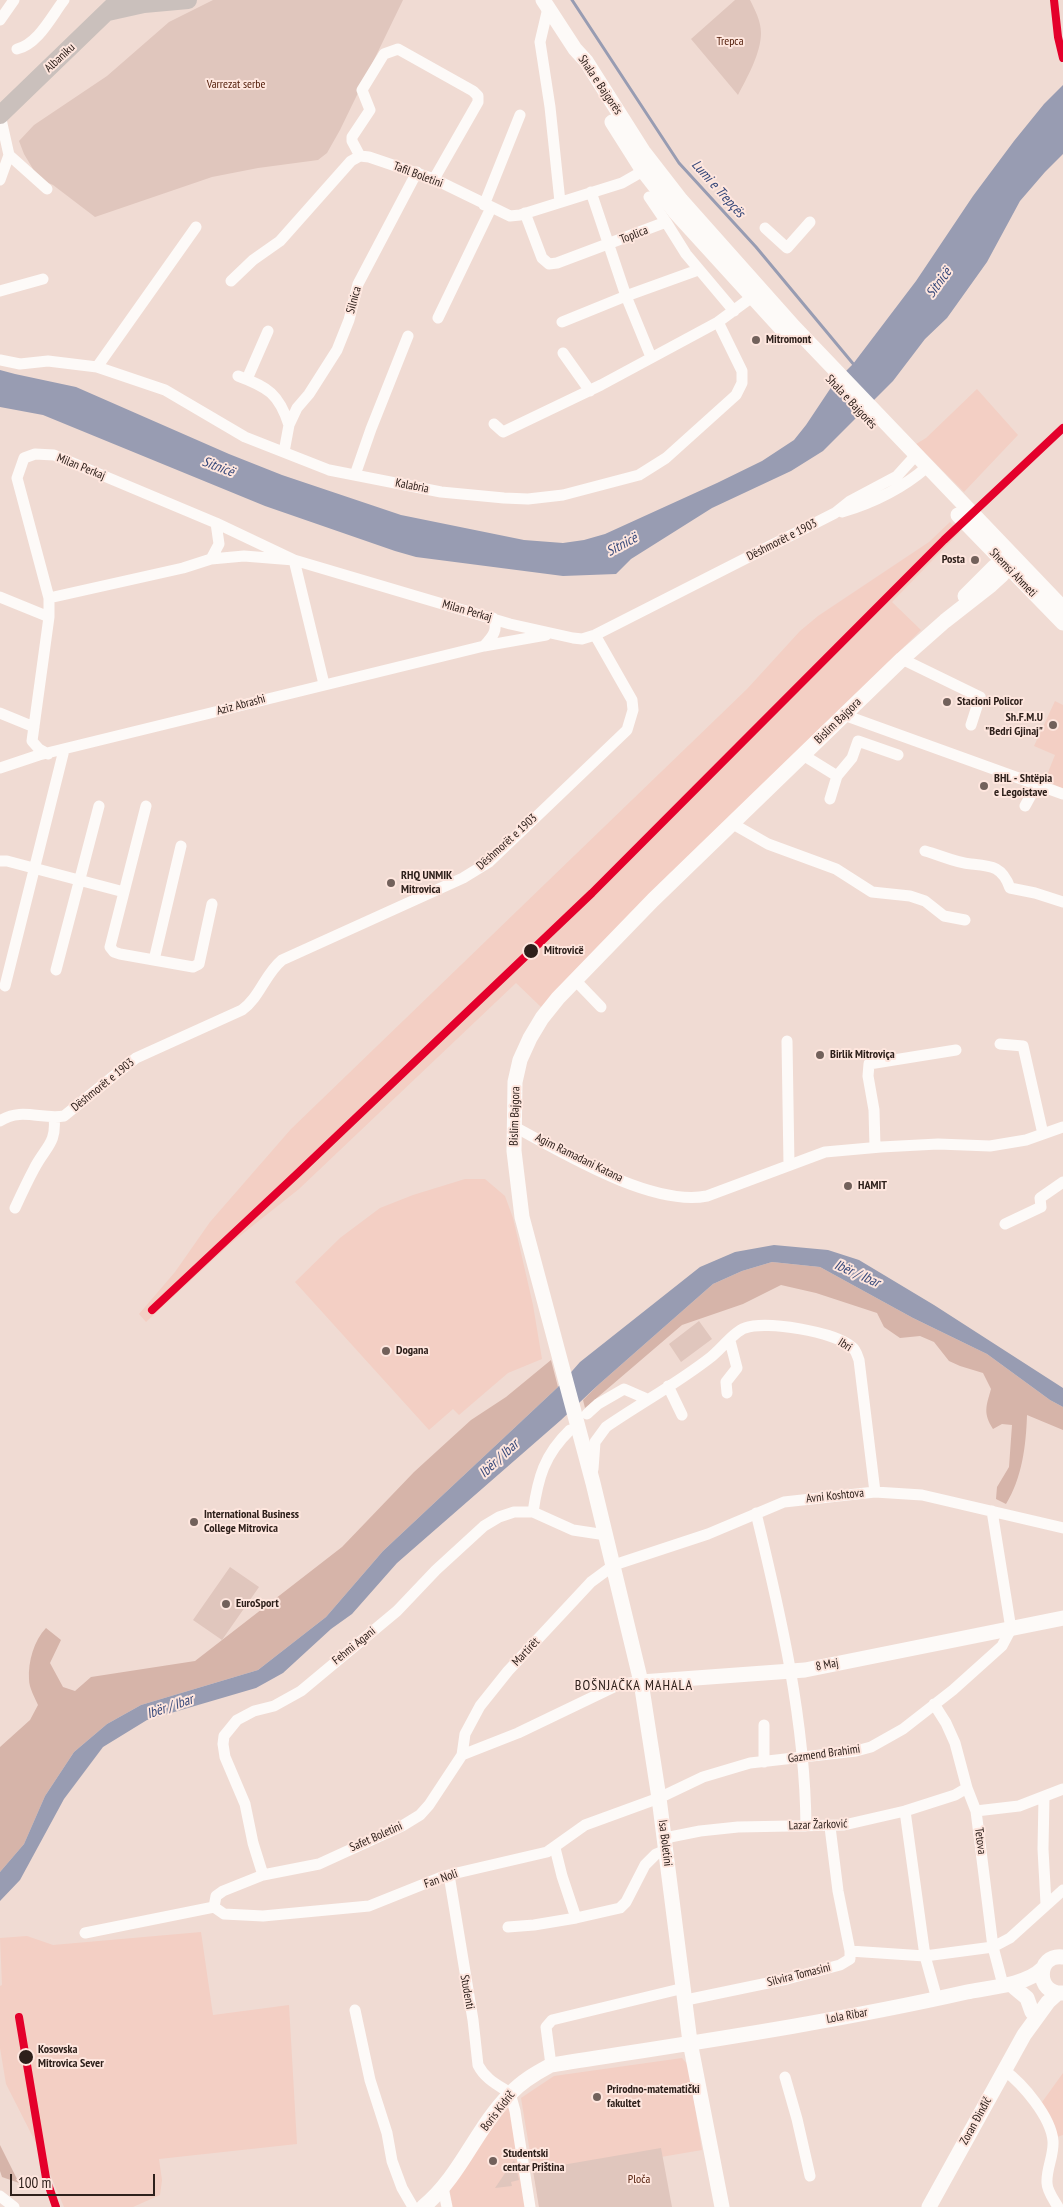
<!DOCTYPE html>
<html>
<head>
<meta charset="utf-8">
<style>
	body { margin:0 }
	#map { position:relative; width:1063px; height:2207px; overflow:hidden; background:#f0dbd3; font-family:"PT Sans Narrow",sans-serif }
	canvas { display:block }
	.scale { position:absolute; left:10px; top:2174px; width:145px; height:22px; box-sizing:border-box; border:2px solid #2e201b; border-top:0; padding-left:6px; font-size:15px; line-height:18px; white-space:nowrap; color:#2e201b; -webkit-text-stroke:4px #fee6de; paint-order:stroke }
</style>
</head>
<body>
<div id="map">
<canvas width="1063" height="2207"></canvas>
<div class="scale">100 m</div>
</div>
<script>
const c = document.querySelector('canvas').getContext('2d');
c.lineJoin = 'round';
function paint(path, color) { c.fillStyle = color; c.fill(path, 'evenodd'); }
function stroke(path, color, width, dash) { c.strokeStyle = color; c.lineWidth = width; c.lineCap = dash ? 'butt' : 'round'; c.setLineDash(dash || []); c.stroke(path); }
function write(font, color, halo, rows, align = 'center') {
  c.font = font + ' "PT Sans Narrow",sans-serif'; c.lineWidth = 4; c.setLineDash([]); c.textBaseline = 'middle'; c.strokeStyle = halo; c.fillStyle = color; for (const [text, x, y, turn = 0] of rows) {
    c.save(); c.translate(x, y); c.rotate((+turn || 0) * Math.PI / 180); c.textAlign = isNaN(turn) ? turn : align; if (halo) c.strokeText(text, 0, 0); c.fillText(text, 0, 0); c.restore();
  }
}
paint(new Path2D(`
	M977,389L1018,435L964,492L916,444L926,438Z
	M950,522L960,532L892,602L921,630L541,1007L516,983L299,1189L231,1243L146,1322L139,1314L175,1272L210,1222L291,1129L747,689L800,631L818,616L929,542Z
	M1055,701L1063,705V789L1045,780L1055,755L1034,746Z
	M465,1179H485L505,1196L513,1218L533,1305L542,1359L508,1373L459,1415L453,1409L429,1430L295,1282L340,1238L380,1208L413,1195Z
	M201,1932L213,2015L289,2005L297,2144L159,2159L162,2180L160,2195L133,2207H64L41,2153L6,2084L0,2048V1986L2,1985L0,1938L27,1936L53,1945Z
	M682,2058L688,2065L702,2150L661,2157L539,2207L521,2098L554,2076Z
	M1063,2073V2135L1057,2137L1040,2105Z
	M509,2106L527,2207H452L449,2185Z`), '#f3cfc4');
paint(new Path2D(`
	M213,0H403L340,130L327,153L318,160L258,168L212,177L95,217L53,185L39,179L24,154L19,141L34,125L107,76L169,22Z
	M735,0H750C755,10 761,21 761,33C761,53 747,78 738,95L691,39Z
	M699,1321L712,1339L681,1362L669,1344Z
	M230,1567L259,1587L222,1640L193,1620Z
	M661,2148L672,2207H539L533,2170Z
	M514,2160L519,2180L511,2182L512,2186L495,2188Z`), '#e0c6bd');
paint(new Path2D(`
	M772,1262L820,1267L913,1318L987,1354L1050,1400L1063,1407V1430L1027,1415C1026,1446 1022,1478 1006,1504L996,1499L997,1487L1009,1467L1012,1425L1002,1424L993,1429C983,1413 986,1407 991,1389L983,1373L960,1366L949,1361L934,1342L920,1336L900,1338L884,1327L877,1313L816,1293L781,1285L743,1304L682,1325L585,1408L583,1400L597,1386L713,1284L742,1271Z
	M551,1360L558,1387L383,1551L326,1617L258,1670L141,1705L107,1724L74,1752L45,1796L24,1844L0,1872V1747L30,1720L38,1705C35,1698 29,1688 29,1679C28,1662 34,1640 46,1628L61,1640L50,1663L63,1687L75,1691L91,1677L195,1661L342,1547L414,1472L471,1420L506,1397Z
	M0,2145L19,2183L2,2177L0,2171Z`), '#d6b4a9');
paint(new Path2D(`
	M1063,85V154L1045,172L1020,201L987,262L947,318L925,339L893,381L823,451L791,471L712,508L631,559L616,574L563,576L416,557L395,551L265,506L43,415L0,407V370L15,374L76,387L229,454L282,475L401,515L524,540L563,543L584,540L605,534L717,483L762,461L794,440L806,425L834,383L853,364L916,281L973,196L1014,141L1044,104Z
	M774,1245L828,1250L859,1260L934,1305L1063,1388V1407L1050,1400L987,1354L913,1318L820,1267L772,1262L742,1271L713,1284L597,1386L561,1420L397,1563L352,1614L331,1629L283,1673L256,1688L147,1720L103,1747L64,1799L20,1880L0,1901V1872L24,1844L45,1796L74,1752L107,1724L141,1705L258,1670L326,1617L383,1551L558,1387L580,1362L700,1267L735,1252Z`), '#989cb2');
stroke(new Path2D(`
	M572,0L679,163L756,247L855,366`), '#989cb2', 3);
stroke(new Path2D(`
	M548,8L540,42L550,107L560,202
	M0,20L14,0
	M17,49C38,44 51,17 64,0
	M9,155L47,189
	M360,156L352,141V137L370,110L362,90L384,54L398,49L473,91L478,96V102L434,179
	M0,180L9,155L0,115
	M591,192L626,296L651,357
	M649,197L666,222
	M484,205L520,115
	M525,213L542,258L549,264L557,263L666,222L686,254L734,311
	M765,228L787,248L810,222
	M231,281L253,260L280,241L351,161L360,156L369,157L434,179L510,216L520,215L622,183L643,171
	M0,291L43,279
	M438,318L491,208
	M562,322L626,296L698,270
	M563,353L590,391
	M0,360L20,364L48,361L97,367L165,390L245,437L329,470L441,492L504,498L528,499L563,495L639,475L666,458L736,395L742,383V371L718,322
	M97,367L196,227
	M238,376C268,387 279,394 289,425
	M247,379L268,331
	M494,424L503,432L601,385L718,322L752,297
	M284,452L289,425L297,408L309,394L337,350L349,320L358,284L417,172
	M355,475L371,429L408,336
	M842,512C872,503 903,488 927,467
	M211,559L219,544L216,523
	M0,597L49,617
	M49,598L183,568L211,559L244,556L294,560L324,684
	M484,646C492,637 499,630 493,618
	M902,659L980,697L971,725
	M0,713L34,727
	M844,715L1063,794
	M48,754L39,749L32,741L49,617V598L17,478L24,458L35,454L54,455L216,523L294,560L510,624L573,638L582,639L595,635L835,513L850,501L897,476L916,455
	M803,755L837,776L830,799
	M0,768L39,755L484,646L546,635
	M837,776L852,758L858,741L898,755
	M146,806L110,947L114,952L120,954L193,967L199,964L212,904
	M1025,806L1037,784
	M733,824L768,844L836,869L872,892L910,896L925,901L944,916L965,920
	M925,851C940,855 956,863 971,864C991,866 1002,866 1010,888L1035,893L1063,902
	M0,861H7L124,892
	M154,960L181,846
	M56,970L99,806
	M575,980L601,1007
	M5,986L64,750
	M787,1041L789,1165
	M1000,1044L1023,1046L1043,1134
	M0,1121C21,1107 42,1120 64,1116L136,1058L242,1010C260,997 265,974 282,960L463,878L489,862L627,730L633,710L632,700L595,635
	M513,1126C562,1152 651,1207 707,1196L825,1152L881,1147L938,1144L990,1146L1026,1140L1063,1127
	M875,1147L874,1110L868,1076L869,1064L956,1050
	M15,1208C21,1195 27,1182 34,1169C45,1147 57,1144 54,1117
	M1005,1224L1041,1207L1040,1198L1063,1182
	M668,1386L682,1415
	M727,1393L726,1382L737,1368L730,1341
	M587,1414L598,1404L624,1389L647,1399
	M593,1469L595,1442L606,1427C641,1403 678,1383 711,1357C720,1350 735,1331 745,1328C766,1320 835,1332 852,1347C856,1350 857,1355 859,1360L875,1492
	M533,1512C538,1478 544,1455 570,1430
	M756,1513C781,1616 805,1720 806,1826
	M934,1704L946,1723L955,1743L967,1788L976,1811L993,1947L1003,1985
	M764,1725V1762
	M462,1755L465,1734L480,1706L508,1671L591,1582L614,1565L708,1534L784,1502L875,1492L922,1495L1063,1528
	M1044,1797L1043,1849L1046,1904
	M905,1811L925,1956L937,1999
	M976,1811L1019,1806L1063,1789
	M665,1838L700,1831L738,1827L844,1825L905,1811L955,1795L967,1788
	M555,1848L562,1876L576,1918L620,1908L626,1902L645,1865L656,1854L666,1850
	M263,1875L253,1843L245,1804L225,1757L223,1744L224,1736L237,1720L254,1711L274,1706L301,1691L397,1611L436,1570L484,1526L499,1517L514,1512H533L573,1530L606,1535
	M449,1875L473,2020L478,2065C485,2079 498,2085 510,2093L515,2111L530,2207
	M214,1907L224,1914L263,1916L369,1906L444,1876L547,1852L585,1825L659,1798L703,1777L750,1763L856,1751L871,1747L903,1729L953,1690L1002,1646L1011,1629L992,1511
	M214,1907L216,1896L223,1891L263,1875L319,1864L402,1826L420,1815L429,1805L462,1755L518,1733L620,1684L641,1682
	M508,1927L534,1925L576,1918
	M85,1933L214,1907
	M850,1951L925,1956L993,1947L1010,1938L1063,1890
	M686,2000L787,1979L840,1965L850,1959V1951L838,1891L830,1827
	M355,2010L370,2080L387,2133L392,2161L402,2188L413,2207
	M551,2065L546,2027L552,2020L684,1988
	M1004,2070C1023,2084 1051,2117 1053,2141C1054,2156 1046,2169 1047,2183C1047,2191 1054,2200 1058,2207
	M785,2077L797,2119L810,2176
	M443,2188L447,2207
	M0,2196L14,2207`), '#fdfaf8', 11);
stroke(new Path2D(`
	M543,0L575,49L586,61L643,151L681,200L794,327L1063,608
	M612,122L643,171L675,212L789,337
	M958,515L1063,623
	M965,596L994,567L1009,557
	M641,1682L805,1670L1063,1618
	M1063,1957C1036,1953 1035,1995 1063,1993
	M1015,1988L1027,1998L1032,2012
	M423,2207C461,2176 476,2128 510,2094C522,2081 536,2073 551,2065C690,2043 830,2023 967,1992C987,1988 1027,1985 1042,1969
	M722,2207L690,2042L659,1798L641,1682L593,1483L522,1217L514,1151L515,1082L520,1060L530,1038L542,1018L558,998L653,900L902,659L945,621L991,585L1002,575L1012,556
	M929,2207L1024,2035L1048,2002L1058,1993`), '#fdfaf8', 15);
stroke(new Path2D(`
	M108,12L144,4L188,0
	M0,115L119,0`), '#cac0bc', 18);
stroke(new Path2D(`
	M1054,0L1058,37L1063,58
	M152,1310L299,1172L592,893L944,540L1063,428
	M19,2017L46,2178L56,2207`), '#e4002b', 8);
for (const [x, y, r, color] of [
	[756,340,5,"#72615b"],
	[975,560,5,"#72615b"],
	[947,702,5,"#72615b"],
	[1053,725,5,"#72615b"],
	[984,786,5,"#72615b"],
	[391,883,5,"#72615b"],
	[531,951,8,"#2e201b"],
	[820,1055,5,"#72615b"],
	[848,1186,5,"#72615b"],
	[386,1351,5,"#72615b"],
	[194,1522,5,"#72615b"],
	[226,1604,5,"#72615b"],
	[26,2057,8,"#2e201b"],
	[597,2097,5,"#72615b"],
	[493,2161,5,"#72615b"]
]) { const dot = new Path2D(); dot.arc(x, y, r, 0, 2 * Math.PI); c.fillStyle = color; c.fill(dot); stroke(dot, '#fee6de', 2); }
write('12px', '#4f1905', '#fee6de', [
	["Trepca",730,42],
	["Varrezat serbe",236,85],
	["Ploča",639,2180]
]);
write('12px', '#2e201b', '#fee6de', [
	["Albaniku",60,58,-43],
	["Shala e Bajgorës",600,85,56],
	["Tafil Boletini",418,175,21],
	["Toplica",634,235,-21],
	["Silnica",354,300,-75],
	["Shala e Bajgorës",851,402,47],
	["Milan Perkaj",81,467,22],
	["Kalabria",412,486,11],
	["Dëshmorët e 1903",782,540,-27],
	["Shemsi Ahmeti",1013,573,46],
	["Milan Perkaj",467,611,16],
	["Aziz Abrashi",241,705,-15],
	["Bislim Bajgora",838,721,-44],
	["Dëshmorët e 1903",507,842,-42],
	["Dëshmorët e 1903",103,1085,-39],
	["Bislim Bajgora",515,1116,-88],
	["Agim Ramadani Katana",579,1158,26],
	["Ibri",845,1345,32],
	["Avni Koshtova",835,1496,-6],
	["Fehmi Agani",354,1646,-39],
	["Martirët",526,1652,-47],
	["8 Maj",827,1665,-11],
	["Gazmend Brahimi",824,1754,-8],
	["Lazar Žarković",818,1825,-2],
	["Safet Boletini",376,1837,-24],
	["Tetova",980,1841,83],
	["Isa Boletini",665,1843,83],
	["Fan Noli",441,1879,-19],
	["Silvira Tomasini",799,1975,-14],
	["Studenti",467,1992,80],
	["Lola Ribar",847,2016,-10],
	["Boris Kidrič",498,2111,-52],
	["Zoran Đinđič",976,2121,-61]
]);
write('bold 12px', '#2e201b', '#fee6de', [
	["Mitromont",766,340],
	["Posta",965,560,"right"],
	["Stacioni Policor",957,702],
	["Sh.F.M.U",1043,718,"right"],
	["\"Bedri Gjinaj\"",1043,732,"right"],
	["BHL - Shtëpia",994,779],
	["e Legoistave",994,793],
	["RHQ UNMIK",401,876],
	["Mitrovica",401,890],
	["Birlik Mitroviça",830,1055],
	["HAMIT",858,1186],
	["Dogana",396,1351],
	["International Business",204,1515],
	["College Mitrovica",204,1529],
	["EuroSport",236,1604],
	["Prirodno-matematički",607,2090],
	["fakultet",607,2104],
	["Studentski",503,2154],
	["centar Priština",503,2168]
], 'left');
write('bold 12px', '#2e201b', '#fee6de', [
	["Mitrovicë",544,951],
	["Kosovska",38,2050],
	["Mitrovica Sever",38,2064]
], 'left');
write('italic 14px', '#36487a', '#fee6de', [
	["Lumi e Trepçës",718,189,48],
	["Sitnicë",939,283,-54],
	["Sitnicë",218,467,21],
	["Sitnicë",622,545,-28],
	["Ibër / Ibar",857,1274,24],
	["Ibër / Ibar",499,1459,-43],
	["Ibër / Ibar",170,1707,-19]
]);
c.letterSpacing = '1px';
write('14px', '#2e201b', '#fee6de', [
	["BOŠNJAČKA MAHALA",634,1686]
]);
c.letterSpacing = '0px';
</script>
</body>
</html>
